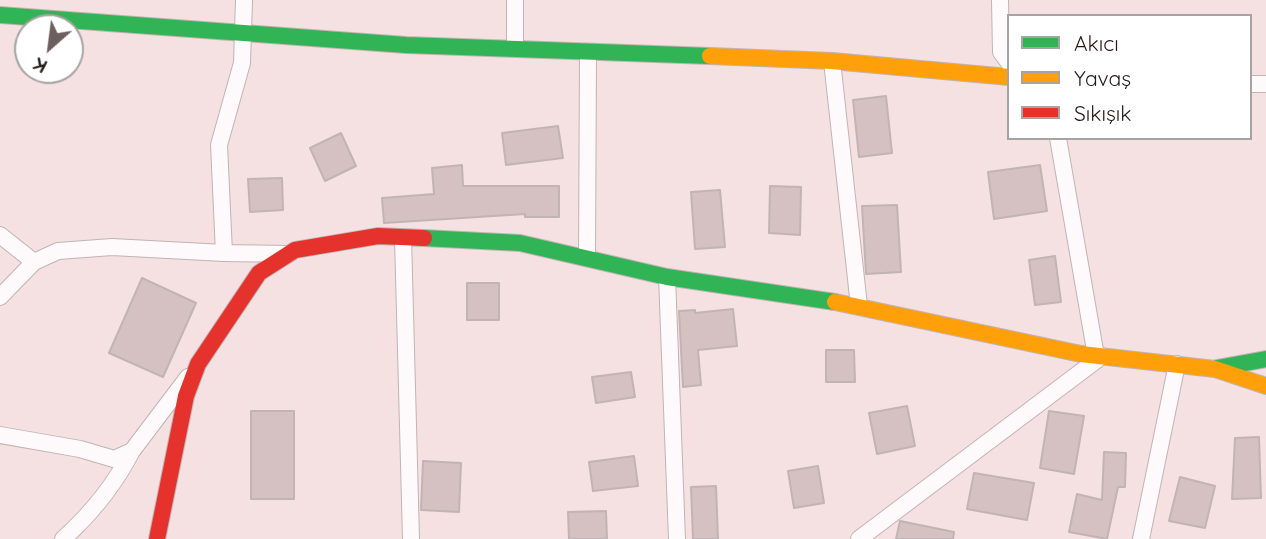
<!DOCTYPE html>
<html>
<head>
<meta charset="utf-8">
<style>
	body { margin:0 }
	#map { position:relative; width:1266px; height:539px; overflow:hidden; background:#f5e1e2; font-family:Quicksand,sans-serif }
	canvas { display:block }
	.legend { position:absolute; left:1007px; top:14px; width:245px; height:126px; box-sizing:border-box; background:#fff; border:2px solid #a7a3a3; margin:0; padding:9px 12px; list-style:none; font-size:21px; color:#241819 }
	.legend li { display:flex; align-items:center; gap:14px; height:35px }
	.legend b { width:35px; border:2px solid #a7a3a3 }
	.north { position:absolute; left:14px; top:14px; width:70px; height:70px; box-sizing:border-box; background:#fff; border:2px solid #a7a3a3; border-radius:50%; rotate:208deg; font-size:19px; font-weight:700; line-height:28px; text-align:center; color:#241819 }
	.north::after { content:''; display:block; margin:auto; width:24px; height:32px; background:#6d5e5f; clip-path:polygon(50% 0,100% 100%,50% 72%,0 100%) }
</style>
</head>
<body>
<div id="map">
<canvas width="1266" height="539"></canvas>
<ul class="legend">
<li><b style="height:9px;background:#30b455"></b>Akıcı</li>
<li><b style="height:9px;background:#ff9f0a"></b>Yavaş</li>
<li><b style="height:9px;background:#e5322d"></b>Sıkışık</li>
</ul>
<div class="north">K</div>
</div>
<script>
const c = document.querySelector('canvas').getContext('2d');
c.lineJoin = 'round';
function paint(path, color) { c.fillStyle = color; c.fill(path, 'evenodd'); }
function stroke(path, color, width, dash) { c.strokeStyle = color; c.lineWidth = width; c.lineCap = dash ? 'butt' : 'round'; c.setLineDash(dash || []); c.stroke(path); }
const building = new Path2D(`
	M886,96L892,153L859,157L853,100Z
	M558,126L563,158L506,165L502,133Z
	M341,133L356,166L325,181L310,148Z
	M462,165L463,186H559V217H525V214L384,223L382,198L434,194L432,168Z
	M1040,165L1047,211L994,219L988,172Z
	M282,178L283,210L250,212L248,179Z
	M770,186L801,187L800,235L769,233Z
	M720,190L725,247L695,249L691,192Z
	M897,205L901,272L866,274L862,206Z
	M1055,256L1061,302L1035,305L1029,260Z
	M142,278L196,303L163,377L109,353Z
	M467,283H499V320H467Z
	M733,309L737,346L698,350L701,385L683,387L679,311L695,310V313Z
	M826,350H854L855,382H826Z
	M631,372L635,397L596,403L592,377Z
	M907,406L915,446L877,454L869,413Z
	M251,411H294V499H251Z
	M1049,411L1084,416L1074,474L1040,468Z
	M1259,437L1261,498L1232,499L1235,438Z
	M1104,452L1126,453L1125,487H1118L1107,539L1069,532L1077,494L1102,500Z
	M634,456L638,486L593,491L589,462Z
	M423,461L461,463L459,512L421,510Z
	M818,466L824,503L794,508L788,471Z
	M974,473L1034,483L1027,520L967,509Z
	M1180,477L1215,486L1205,528L1169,521Z
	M716,486L718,539H693L691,487Z
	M606,511L607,539H569L568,512Z
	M900,521L954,532L953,539H896Z`);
paint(building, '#d5c1c2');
stroke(building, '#c2b3b4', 2);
const street = new Path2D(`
	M515,0V49
	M1000,0L1001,52L1009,63
	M832,61L859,306
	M1250,84H1266
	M1058,138L1096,356
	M0,235L34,262
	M403,237L411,539
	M224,253L219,145L242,63L244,0
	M587,258L588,52
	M667,277L677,539
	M0,297L34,262L58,251L112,247L224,253L289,254
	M0,435L80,449L114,459L132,451L188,377
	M63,539C92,513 114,486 132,451
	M859,539L1102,356
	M1141,539L1177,364`);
const fast = new Path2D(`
	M0,15L406,45L710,56
	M424,238L520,243L667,277L835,302
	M1217,368L1266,359`);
const slow = new Path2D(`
	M710,56L832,61L1009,77
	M835,302L1081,354L1215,369L1266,386`);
const jam = new Path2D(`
	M157,539L186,396L198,364L259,273L295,250L378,236L424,238`);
stroke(street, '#c2b3b4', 18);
stroke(fast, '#c2b3b4', 18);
stroke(slow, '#c2b3b4', 18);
stroke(jam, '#c2b3b4', 18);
stroke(street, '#fefafb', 16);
stroke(fast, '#30b455', 16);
stroke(slow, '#ff9f0a', 16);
stroke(jam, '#e5322d', 16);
</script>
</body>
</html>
